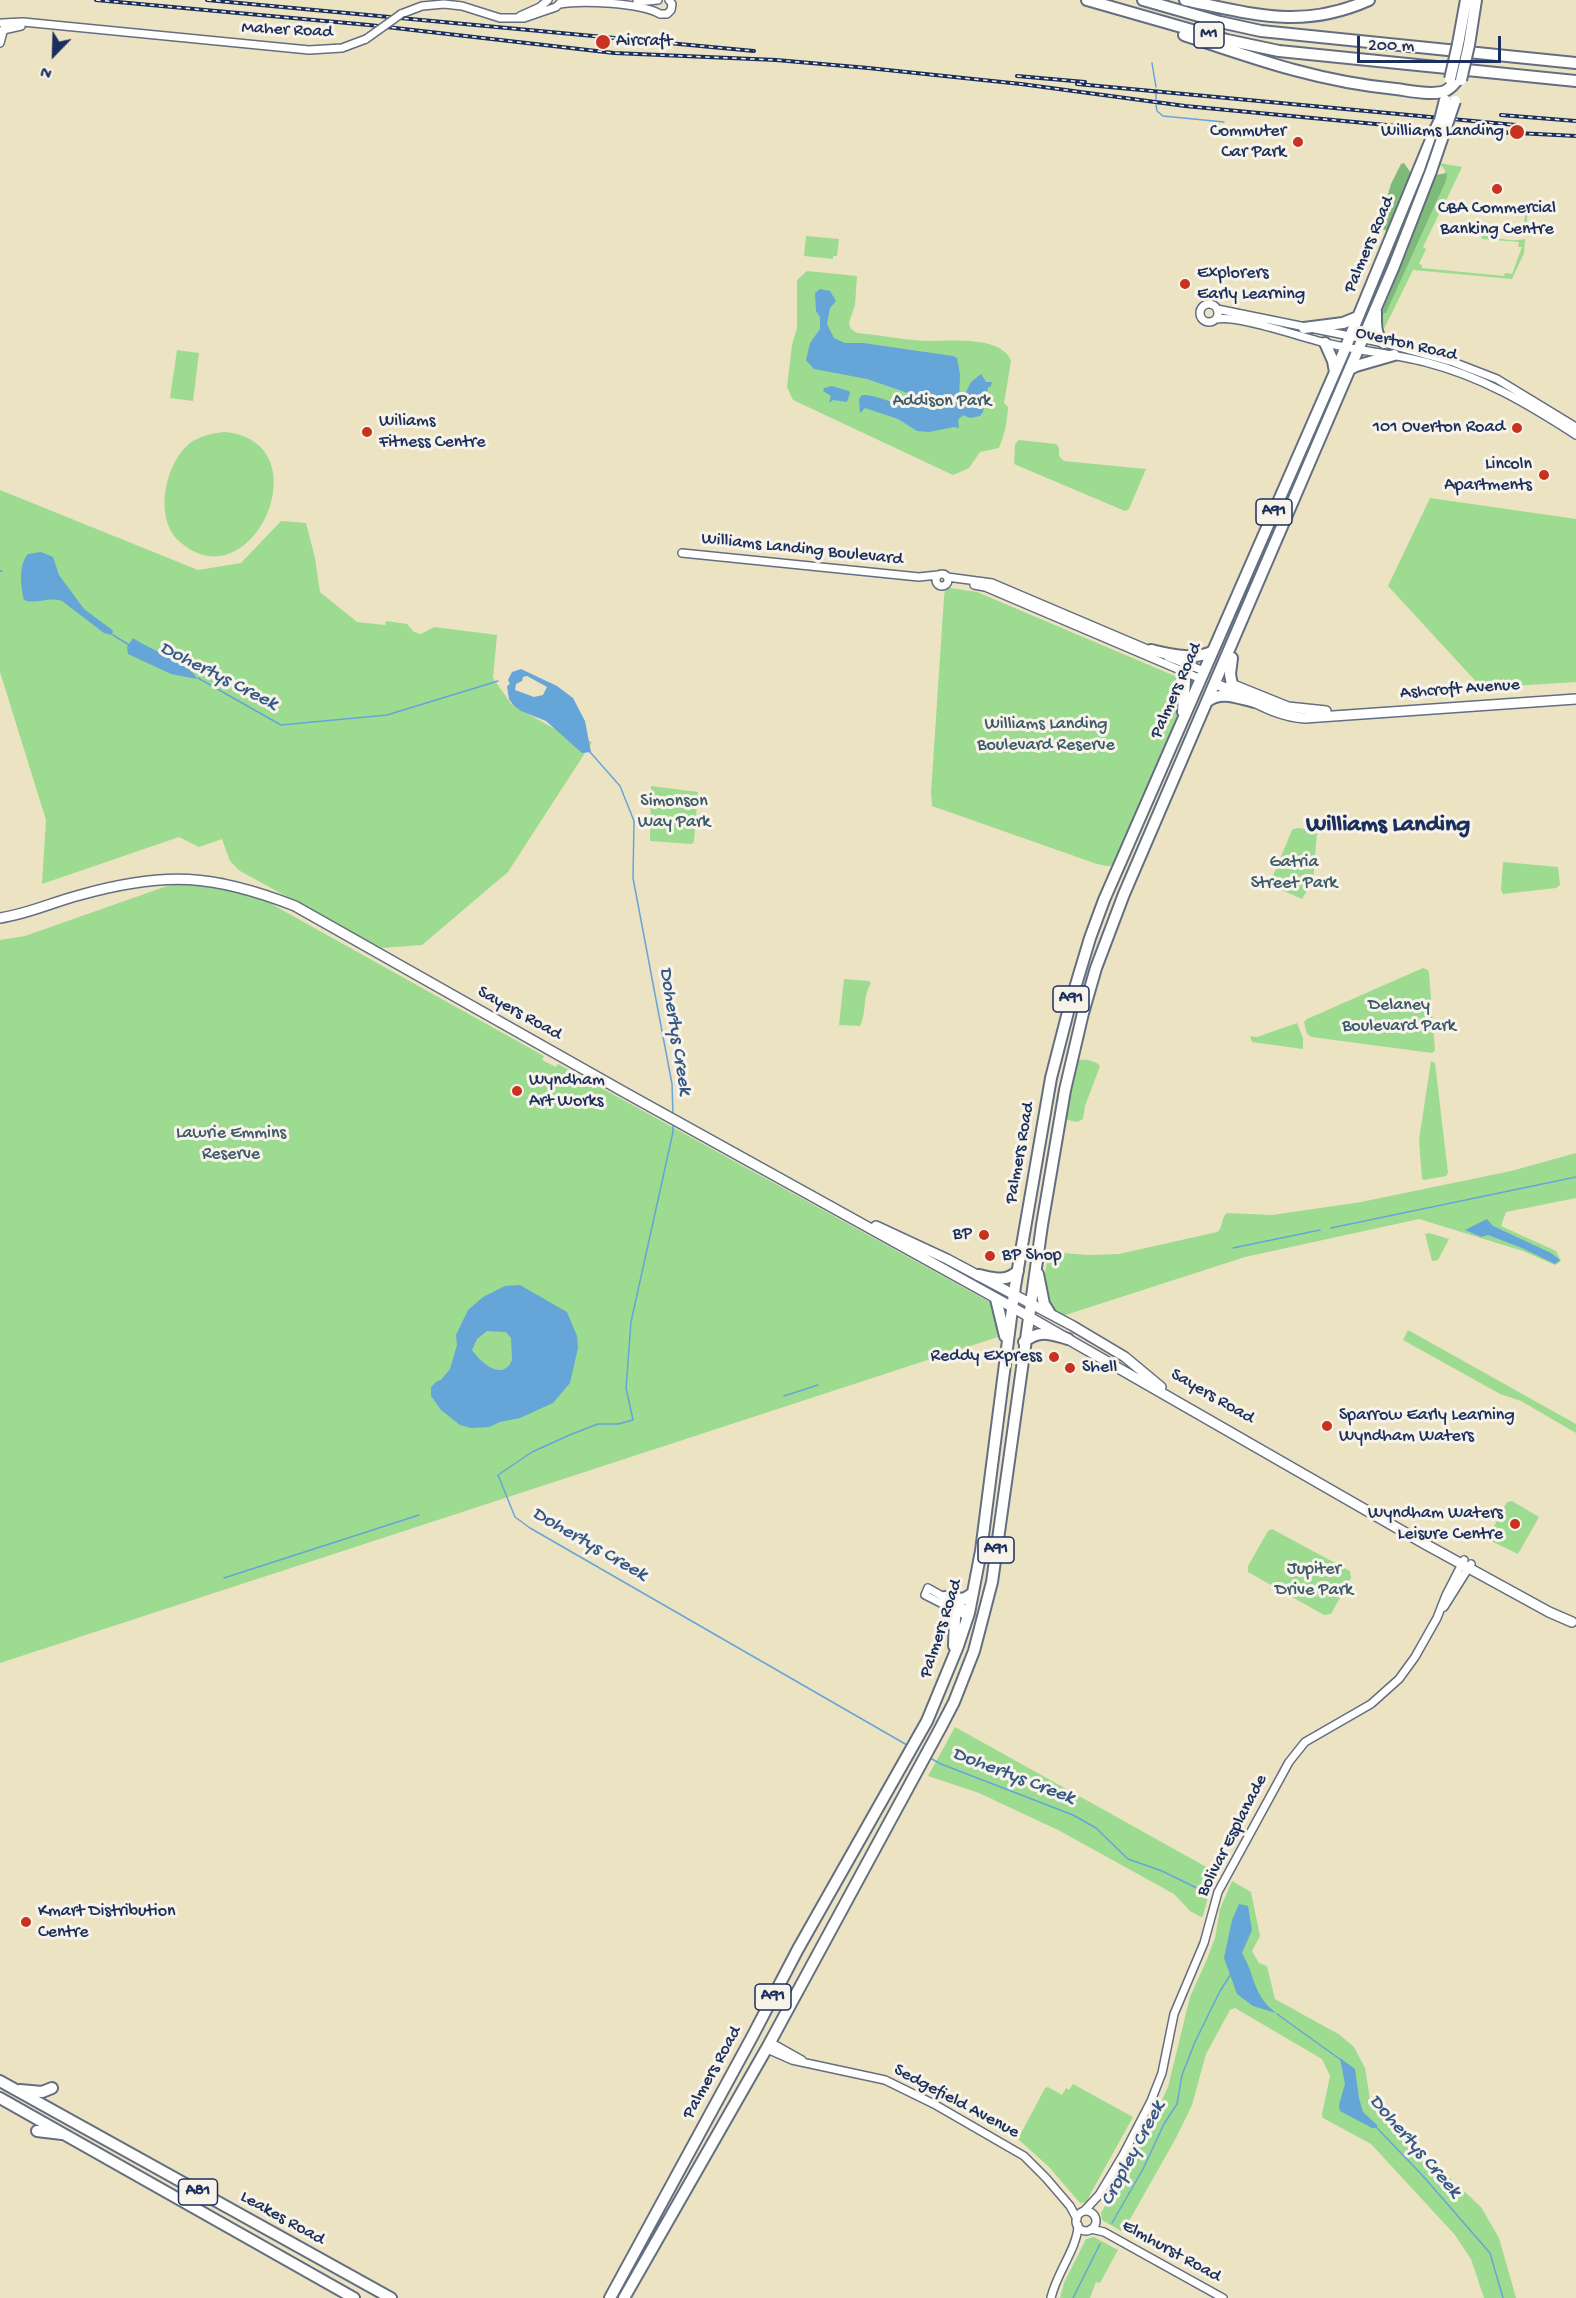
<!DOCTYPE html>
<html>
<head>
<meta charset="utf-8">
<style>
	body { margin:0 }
	#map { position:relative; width:1576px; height:2298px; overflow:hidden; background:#ece3c3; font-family:"Gochi Hand",sans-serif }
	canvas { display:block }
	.north { position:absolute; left:24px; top:24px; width:60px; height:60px; -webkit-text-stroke:4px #f7f3e8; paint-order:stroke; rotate:203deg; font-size:16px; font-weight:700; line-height:24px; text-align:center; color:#1b2f5e }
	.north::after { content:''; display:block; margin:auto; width:21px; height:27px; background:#1b2f5e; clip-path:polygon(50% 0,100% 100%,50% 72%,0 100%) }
	.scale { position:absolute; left:1357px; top:36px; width:144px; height:27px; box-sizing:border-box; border:3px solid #1b2f5e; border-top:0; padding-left:8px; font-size:18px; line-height:21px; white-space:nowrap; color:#1b2f5e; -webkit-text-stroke:4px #f7f3e8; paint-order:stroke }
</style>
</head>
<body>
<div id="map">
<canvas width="1576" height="2298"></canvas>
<div class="north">N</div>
<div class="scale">200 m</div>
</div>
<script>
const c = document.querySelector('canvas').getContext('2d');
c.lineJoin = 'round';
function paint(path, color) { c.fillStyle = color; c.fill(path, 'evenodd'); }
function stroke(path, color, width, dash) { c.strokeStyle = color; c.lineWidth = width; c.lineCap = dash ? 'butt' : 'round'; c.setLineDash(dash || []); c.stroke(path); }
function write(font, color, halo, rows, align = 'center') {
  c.font = font + ' "Gochi Hand",sans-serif'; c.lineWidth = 6; c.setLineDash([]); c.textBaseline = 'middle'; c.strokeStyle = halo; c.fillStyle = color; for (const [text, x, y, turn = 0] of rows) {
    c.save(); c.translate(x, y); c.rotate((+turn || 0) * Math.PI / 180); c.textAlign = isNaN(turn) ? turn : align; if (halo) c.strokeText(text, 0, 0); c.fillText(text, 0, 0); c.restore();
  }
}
paint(new Path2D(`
	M1439,163L1462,167L1443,207L1442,215L1439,214L1423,247L1426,249L1419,264L1422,265V268L1504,276L1505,273L1512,274L1522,247H1518L1519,242L1482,239V235C1497,237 1510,243 1525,239L1524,253L1512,279L1413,270L1384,329L1381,314L1386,313L1446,181L1445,170Z
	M1500,203L1528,206L1526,235L1487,231L1488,224L1489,228L1520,230V227H1524L1525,213L1522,212V206Z
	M806,236L839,239L837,256H833V259L804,256Z
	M807,271L857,276L855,305L849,323L851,329L857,333C882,335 907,341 932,341C952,341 1002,336 1011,361L1004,403L1008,407C1007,422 1005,434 999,448L980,452L969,468L953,475L793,400L787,387L792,345L797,328V280Z
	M177,350L199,353L193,401L170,398Z
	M225,432C325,442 252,605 180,542C153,519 165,463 190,443C200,436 213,433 225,432Z
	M1019,440L1056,444L1059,448V456L1064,461L1146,469L1129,509L1125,511L1014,464L1015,444Z
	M0,490L198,570L241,563L281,521L306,523L315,558L320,592L357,622L385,625L386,621L407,624L414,632L421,634L434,627L497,635L493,678L512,705L555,729L592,742L508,872L422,945L381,948L240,871L230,861L222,839L199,847L179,837L42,884L46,820L0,672Z
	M1430,498L1576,519V682L1482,688L1388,586Z
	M950,588L977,592L1182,679L1183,700L1118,865L1107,866L1097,864L932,806L931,793L944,597L945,591Z
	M651,786L698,792L694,841L692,844L650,841Z
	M1297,828L1314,830L1317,833L1313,881L1302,899L1272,886L1270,883L1292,830Z
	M1503,862L1558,867L1560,885L1556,888L1503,894L1501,890Z
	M223,877L544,1056L542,1060L556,1067L558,1064L995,1305L1001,1336L0,1663V940L25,936L167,886Z
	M1423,968L1428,970L1429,973L1435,1050L1432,1053L1312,1037L1307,1034L1304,1022L1307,1019Z
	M844,979L869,981L871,983C862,998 867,1012 860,1026L839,1025Z
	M1297,1023L1303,1038V1049L1252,1042L1250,1036L1257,1037Z
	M1076,1060C1084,1059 1096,1060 1100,1066L1085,1106L1083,1119L1077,1122L1063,1119Z
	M1431,1061L1435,1063L1448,1173L1446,1176L1424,1180L1422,1179L1419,1140Z
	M1576,1153V1198L1506,1212L1501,1226L1556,1251L1561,1261L1555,1265L1523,1251L1419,1219L1245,1257L1050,1320L1016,1301L1045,1291L1044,1279L1049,1252L1089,1255L1119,1254L1217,1232C1224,1227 1220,1218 1227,1213L1272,1215L1361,1202L1511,1171Z
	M1429,1233L1449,1239L1438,1260L1432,1261L1425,1234Z
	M1408,1330L1576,1424V1433L1521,1401L1500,1394L1403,1340Z
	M1512,1501L1539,1517L1518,1554L1487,1539L1507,1502Z
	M1272,1529L1350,1571L1351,1578L1331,1614L1324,1615L1248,1572V1566L1268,1531Z
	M955,1727L1219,1874L1208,1897L1203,1916L1201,1917L1190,1911L1174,1894L1060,1831L979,1793L928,1776Z
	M1232,1881L1251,1892L1260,1936L1252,1951L1259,1963L1267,1966L1275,1999L1340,2035L1354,2047L1365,2068L1370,2099L1379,2111L1481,2207L1499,2238L1516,2298H1484L1471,2259L1455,2235L1371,2144L1323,2118L1322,2114L1330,2076L1322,2059L1235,2008L1230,2010L1206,2054L1192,2105L1176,2138L1124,2230L1121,2231L1102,2220L1101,2213L1153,2120L1168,2087L1190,1997L1207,1959L1215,1938L1220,1909Z
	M1073,2084L1133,2117L1086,2202L1080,2203L1049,2167L1018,2139L1045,2088L1048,2087L1062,2095L1066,2088L1069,2090Z
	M1094,2237L1118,2250L1100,2283L1096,2282L1090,2298H1060L1064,2283L1086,2239Z`), '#9ddb90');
paint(new Path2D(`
	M1404,163L1411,173L1388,231L1378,228L1391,184L1401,164Z
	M1447,173L1446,181L1386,313L1381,314L1408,249L1435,175Z`), '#7ebb7a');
paint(new Path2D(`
	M820,289L830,291L836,301L830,308L827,324L834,338L845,343H863L953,356L957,358L960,374L959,401L961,402L971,382L981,374L986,382H992L991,386L988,388L983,412L980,416L970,418L963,415L958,420L959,428L954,427L929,432L917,431L898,419L865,408L860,413L859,399L862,395C878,395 894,405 906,403L909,399L907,393L902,391L867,379L814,369L806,360L810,343L820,329V317L816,311L815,293Z
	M832,386L849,391L850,393L847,402L833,400L829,403L831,396L823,391L824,388Z
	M41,552L53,557L59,575L84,609L111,629L113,631L112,635L104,633L62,601C48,596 37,605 24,600C21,587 18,565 28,554Z
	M133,638C147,648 194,666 197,679L171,674L128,654L127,647Z
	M521,669L557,686L573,698L585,721L591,752L582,753L546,721L521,711L513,705L509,699L507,686L510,684L508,680L512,672ZM527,676L547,687L543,695L534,697L515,690L516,684L522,681L523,677Z
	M1487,1219L1493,1226L1551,1253L1560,1260L1555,1264L1522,1248L1488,1235L1481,1237L1465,1230Z
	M520,1285L567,1312L577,1336L578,1348L570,1383L553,1403L520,1418L500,1422L489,1427L471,1428L460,1425L441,1410L431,1396V1387L437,1381L441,1380L450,1369L457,1345L456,1335L468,1310L483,1297L505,1286ZM487,1331L506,1332L511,1338L512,1360C503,1382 481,1363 472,1350L477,1339Z
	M1239,1904L1248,1906L1252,1930L1242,1953C1256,1977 1252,1994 1276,2013L1253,2006L1237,1994L1224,1958L1232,1920Z
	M1340,2058L1355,2069L1359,2098L1363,2112L1377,2125V2128H1372L1340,2111L1339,2105L1345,2084Z`), '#66a5d8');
stroke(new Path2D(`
	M1152,63L1156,87
	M1156,101V94
	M1156,105L1157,111L1163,116L1224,122
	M0,571H2
	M113,635L129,645
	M198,678L281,725L387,715L498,681
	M590,752L620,786L634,821L633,878L672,1084L673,1114
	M673,1125V1132L631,1322L626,1388L633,1420L618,1424H598L572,1434L532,1452L498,1475L515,1517L530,1528L907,1745
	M1331,1228L1576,1177
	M1233,1248L1320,1230
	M784,1396L818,1385
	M224,1578L419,1515
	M930,1758L941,1764L1073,1815L1096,1828L1128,1859L1162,1871L1207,1893
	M1277,2014L1341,2060
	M1377,2128L1423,2176L1490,2253L1503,2298
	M1112,2223L1143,2169L1164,2124L1177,2104L1182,2075L1195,2042L1220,1991L1231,1974
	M1073,2298L1100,2244`), '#66a5d8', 1.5);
const minor = new Path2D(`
	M637,2L658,0
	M560,4C582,0 641,3 660,14
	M401,14L422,6L444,4L462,6L500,18H524L556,7L563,0
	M660,14H667L671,10L672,4L669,0
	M520,16L540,7L548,0
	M2,23L23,22L309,50L342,48L366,39
	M3,30L21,26
	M0,43L4,28
	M1200 313a9 9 0 1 1 18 0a9 9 0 1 1-18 0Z
	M1217,309L1384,343L1453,362L1497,379L1576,427
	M1216,319C1238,315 1298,336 1322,342C1356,351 1391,353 1425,362C1481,376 1528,404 1576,435
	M682,553L919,577L938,575
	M936 580a6 6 0 1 1 12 0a6 6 0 1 1-12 0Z
	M947,577L992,583L1152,651
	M974,585L985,587L1201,679
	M1168,657L1204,671
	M1444,1607L1471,1564
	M968,1617L925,1595L928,1588L969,1611
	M770,2042L802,2060
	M767,2049L792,2060L885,2080L934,2104L1024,2156L1046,2178L1070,2206L1077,2219
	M1084,2211L1099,2195L1123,2155L1151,2101L1162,2073L1174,2014L1204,1943L1218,1892L1289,1762L1305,1742L1371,1704L1399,1679L1415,1657L1437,1618L1446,1595L1464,1560
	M1076 2221a10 10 0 1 1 20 0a10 10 0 1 1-20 0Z
	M1091,2229L1104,2232L1223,2298
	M1051,2298C1056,2274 1078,2247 1078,2225`);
const major = new Path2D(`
	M1216,684C1246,696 1272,716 1305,718L1576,699
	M1231,684L1288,707L1326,711
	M0,918C28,914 53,902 80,895C165,871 213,874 295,906L624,1092L1012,1307L1425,1544L1549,1612L1572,1622
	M876,1226L947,1259L1073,1326L1125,1357L1161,1387`);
const highway = new Path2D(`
	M1087,0L1227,40L1279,51L1576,81
	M1143,0L1220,22L1261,31L1576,63
	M1185,0C1253,14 1302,30 1369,0
	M1184,35C1255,59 1320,82 1396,89C1411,91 1427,95 1442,92C1451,90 1457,80 1462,74
	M1458,44L1466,0
	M1469,45L1476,0
	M1376,312C1376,323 1375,336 1384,343
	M1304,328L1343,323L1358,317
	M1325,343L1333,361L1335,372
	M1350,369L1356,366L1394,355
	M1151,650C1169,654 1196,661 1213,651
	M1232,658L1230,674L1232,685
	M1182,671L1185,680L1183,712
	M1208,701C1221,690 1240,699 1255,702
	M1038,1274L1044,1304L1049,1312
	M978,1275C994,1278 1005,1283 1018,1271
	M996,1299L1005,1336
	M1024,1342C1039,1329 1051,1334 1068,1339
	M945,1597L964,1599L973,1593
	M951,1610L955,1617L954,1646
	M0,2081L391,2298
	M20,2090L42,2092L52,2088
	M0,2098L354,2298
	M37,2131L62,2134
	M610,2298L752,2037L798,1949L927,1721L958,1646L969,1613L981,1551L1015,1286L1051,1078L1069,1008L1090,938L1104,900L1342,356L1435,130
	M624,2298L768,2046L941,1727L954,1702L974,1651L992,1582L1042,1225L1065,1090L1083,1013L1096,968L1124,894L1394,266L1431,171`);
stroke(minor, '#646e81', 10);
stroke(major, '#646e81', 12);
stroke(highway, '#646e81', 14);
stroke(minor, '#fff', 7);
stroke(major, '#fff', 9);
stroke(highway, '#fff', 10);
const rail = new Path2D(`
	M96,0L369,25L614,53L776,60L868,68L1021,84L1185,106L1418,128L1576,136
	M207,0L754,51
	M1017,76L1085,82
	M1077,84L1516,125
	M1501,115L1576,121`);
stroke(rail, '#1b2f5e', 4);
stroke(rail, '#f7f3e8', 1.5, [4.5]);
const minorBridge = new Path2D(`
	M366,39L401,14`);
const highwayBridge = new Path2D(`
	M1450,79L1458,44
	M1461,80L1469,45
	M1435,130L1440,120L1445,100
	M1431,171L1455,101`);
stroke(minorBridge, '#646e81', 10, []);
stroke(highwayBridge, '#646e81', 14, []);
stroke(minorBridge, '#fff', 7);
stroke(highwayBridge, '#fff', 10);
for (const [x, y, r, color] of [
	[603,42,8,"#c8321e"],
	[1517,132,8,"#c8321e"],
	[1298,142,6,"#c8321e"],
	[1497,189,6,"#c8321e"],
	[1185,284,6,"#c8321e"],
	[1517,428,6,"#c8321e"],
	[367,432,6,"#c8321e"],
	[1544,475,6,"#c8321e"],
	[517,1091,6,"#c8321e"],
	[984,1235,6,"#c8321e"],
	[990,1256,6,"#c8321e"],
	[1054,1357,6,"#c8321e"],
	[1070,1368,6,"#c8321e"],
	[1327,1426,6,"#c8321e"],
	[1515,1524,6,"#c8321e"],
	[26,1922,6,"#c8321e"]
]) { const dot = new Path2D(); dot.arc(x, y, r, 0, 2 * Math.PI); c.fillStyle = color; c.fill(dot); stroke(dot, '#f7f3e8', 2); }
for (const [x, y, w] of [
	[1209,35,30],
	[1274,512,36],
	[1071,999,36],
	[996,1550,36],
	[773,1997,36],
	[198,2192,39]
]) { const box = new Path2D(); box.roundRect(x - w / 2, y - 13, w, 26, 4.5); c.fillStyle = '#f7f3e8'; c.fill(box); stroke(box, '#1b2f5e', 1.5); }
write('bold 16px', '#1b2f5e', null, [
	["M1",1209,35],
	["A91",1274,512],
	["A91",1071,999],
	["A91",996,1550],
	["A91",773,1997],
	["A81",198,2192]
]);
write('18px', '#1b2f5e', '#f7f3e8', [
	["Maher Road",287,31,3],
	["Palmers Road",1370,245,-67],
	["Overton Road",1406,345,13],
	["Williams Landing Boulevard",802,550,6],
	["Ashcroft Avenue",1460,690,-4],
	["Palmers Road",1177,691,-66],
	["Sayers Road",519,1014,29],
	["Palmers Road",1021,1153,-80],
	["Sayers Road",1212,1397,30],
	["Palmers Road",942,1629,-72],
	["Bolivar Esplanade",1233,1836,-63],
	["Palmers Road",713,2073,-61],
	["Sedgefield Avenue",956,2102,28],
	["Leakes Road",282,2219,29],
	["Elmhurst Road",1171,2252,29]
]);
write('18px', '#1b2f5e', '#f7f3e8', [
	["Aircraft",616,42],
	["Commuter",1286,132,"right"],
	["Car Park",1286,153,"right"],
	["Williams Landing",1504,132,"right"],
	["CBA Commercial",1497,209,"center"],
	["Banking Centre",1497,230,"center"],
	["Explorers",1197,274],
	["Early Learning",1197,295],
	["Wiliams",379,422],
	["Fitness Centre",379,443],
	["101 Overton Road",1505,428,"right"],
	["Lincoln",1532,465,"right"],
	["Apartments",1532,486,"right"],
	["Wyndham",529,1081],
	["Art Works",529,1102],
	["BP",972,1235,"right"],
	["BP Shop",1002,1256],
	["Reddy Express",1042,1357,"right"],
	["Shell",1082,1368],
	["Sparrow Early Learning",1339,1416],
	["Wyndham Waters",1339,1437],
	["Wyndham Waters",1503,1514,"right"],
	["Leisure Centre",1503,1535,"right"],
	["Kmart Distribution",38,1912],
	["Centre",38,1933]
], 'left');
write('18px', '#3c5a6a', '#f7f3e8', [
	["Addison Park",942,402],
	["Williams Landing",1046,725],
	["Boulevard Reserve",1046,746],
	["Simonson",674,802],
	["Way Park",674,823],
	["Gatria",1294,863],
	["Street Park",1294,884],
	["Delaney",1399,1006],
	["Boulevard Park",1399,1027],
	["Lawrie Emmins",231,1134],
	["Reserve",231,1155],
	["Jupiter",1314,1570],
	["Drive Park",1314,1591]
]);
write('italic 20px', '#355889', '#f7f3e8', [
	["Dohertys Creek",218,677,27],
	["Dohertys Creek",674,1031,81],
	["Dohertys Creek",589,1545,30],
	["Dohertys Creek",1013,1777,21],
	["Dohertys Creek",1414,2147,49],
	["Cropley Creek",1134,2154,-62]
]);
write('bold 24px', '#1b2f5e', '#f7f3e8', [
	["Williams Landing",1388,826]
]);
</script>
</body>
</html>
